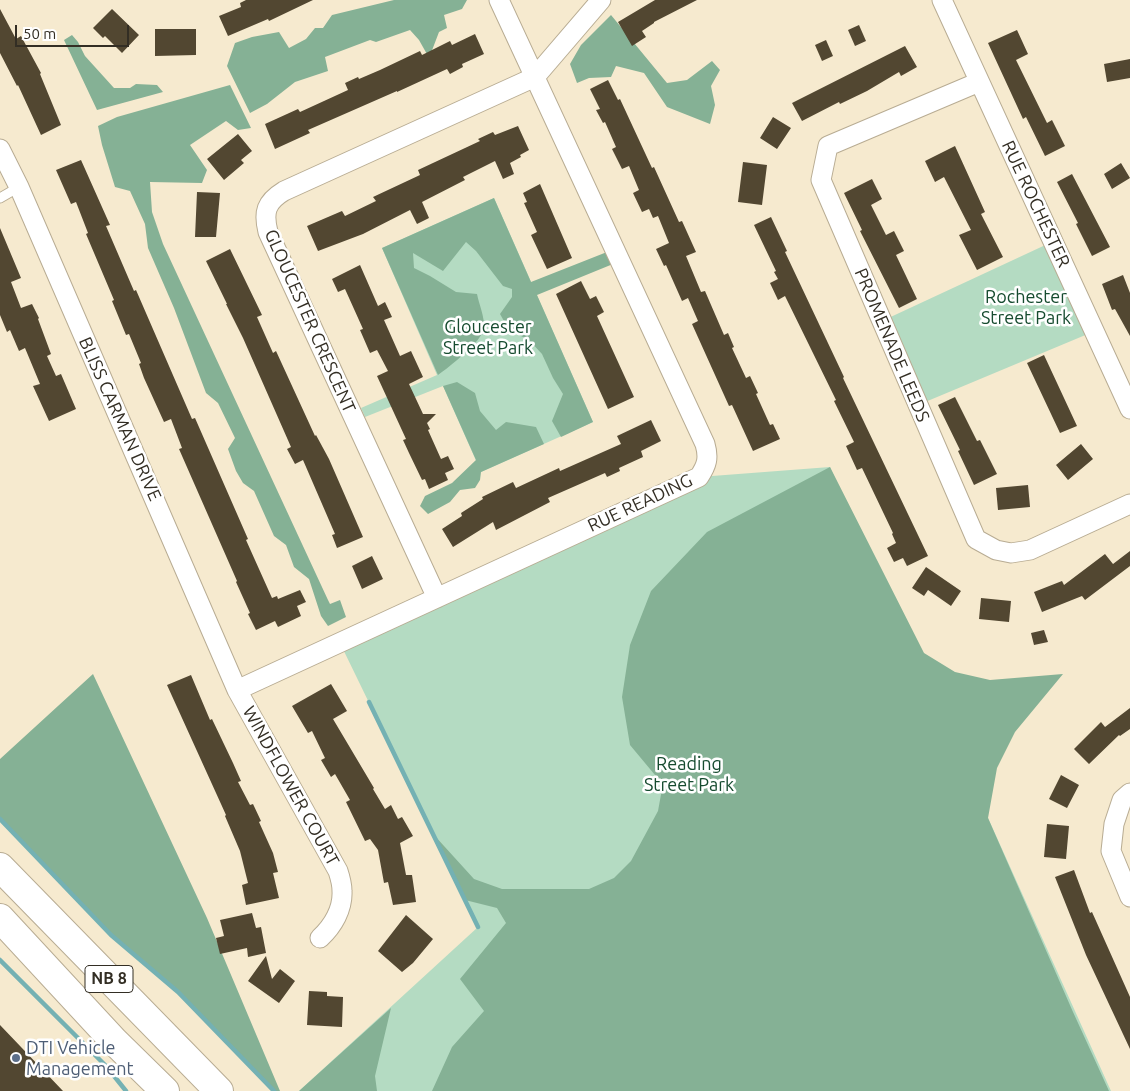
<!DOCTYPE html>
<html>
<head>
<meta charset="utf-8">
<style>
	body { margin:0 }
	#map { position:relative; width:1130px; height:1091px; overflow:hidden; background:#f6eacf; font-family:Ubuntu,sans-serif }
	canvas { display:block }
	.scale { position:absolute; left:15px; top:25px; width:114px; height:22px; box-sizing:border-box; border:2px solid #332e24; border-top:0; padding-left:6px; font-size:15px; line-height:18px; white-space:nowrap; color:#332e24; -webkit-text-stroke:4px #fff; paint-order:stroke }
</style>
</head>
<body>
<div id="map">
<canvas width="1130" height="1091"></canvas>
<div class="scale">50 m</div>
</div>
<script>
const c = document.querySelector('canvas').getContext('2d');
c.lineJoin = 'round';
function paint(path, color) { c.fillStyle = color; c.fill(path, 'evenodd'); }
function stroke(path, color, width, dash) { c.strokeStyle = color; c.lineWidth = width; c.lineCap = dash ? 'butt' : 'round'; c.setLineDash(dash || []); c.stroke(path); }
function write(font, color, halo, rows, align = 'center') {
  c.font = font + ' Ubuntu,sans-serif'; c.lineWidth = 5; c.setLineDash([]); c.textBaseline = 'middle'; c.strokeStyle = halo; c.fillStyle = color; for (const [text, x, y, turn = 0] of rows) {
    c.save(); c.translate(x, y); c.rotate((+turn || 0) * Math.PI / 180); c.textAlign = isNaN(turn) ? turn : align; if (halo) c.strokeText(text, 0, 0); c.fillText(text, 0, 0); c.restore();
  }
}
paint(new Path2D(`
	M494,198L593,422L481,472L443,386L365,417L361,408L437,375L382,248Z
	M1054,241L1095,331L918,405L882,321Z
	M830,467L1111,1091H299L478,927L340,643L699,477Z`), '#b4dbc2');
paint(new Path2D(`
	M394,0H467L462,9L444,15L447,28L439,32L431,53L428,56L419,40L410,30L376,42L370,40L325,57L328,71L295,82L267,104L250,113L227,66L235,43L252,37L279,32L289,48L306,39L315,28H323L332,15Z
	M611,15L667,83L687,80L712,61L720,70L711,86L715,105L710,124L667,107L644,73L616,66L611,77L589,78L577,83L570,64L581,45Z
	M72,35L78,42L85,56L114,88H130L136,84L157,85L163,92L97,110L64,40Z
	M230,85L251,128L238,130L226,121L190,145L207,170L202,183L150,182L152,212L163,244L328,600L330,604L340,600L346,617L328,626L321,616L309,579L294,567L286,545L274,536L254,491L243,483L236,471L228,449L235,438L218,403L206,393L174,308L148,248L145,224L130,191L115,187L102,145L98,126L117,117Z
	M494,198L531,282L607,252L613,264L537,295L593,422L561,437L552,421L563,394L553,378L542,354L529,340L509,330L500,314L512,297V289L503,286L476,251L466,242L443,271L413,253L414,268L430,276L456,292L477,294C479,304 485,318 484,328C482,342 449,367 438,375L382,248Z
	M457,382L475,393L480,411L496,430L506,422L536,427L544,444L481,472L480,480L475,488L460,490L450,502L428,514L420,506L425,496L452,483L476,460L443,386Z
	M830,467L924,653L955,672L990,680L1063,674L1015,732L997,768L988,818L1073,1012L1109,1091H432L452,1047L484,1011L460,979L506,923L497,908L465,900L434,835L474,879L502,889H589L614,878L631,861L658,811L662,789L655,775L630,745L622,697L630,645L651,591L707,532Z
	M93,674L207,918L280,1091H274L178,992L111,935L0,819V759Z
	M391,1008L375,1076L377,1091H299Z`), '#85b195');
stroke(new Path2D(`
	M369,702L478,927
	M0,819L111,935L178,992L274,1091
	M0,960L106,1066L126,1091`), '#74b1b3', 4.5);
paint(new Path2D(`
	M246,0H313L269,21L268,19L228,36L219,16L241,7L240,3Z
	M655,0H697L654,22V23L642,31L646,37L632,46L618,22Z
	M0,9L16,39L21,36L41,73L40,74L61,125L41,135L18,85L17,86L0,53Z
	M112,9L139,35L122,53L105,36L103,38L93,28Z
	M859,25L866,41L855,46L848,30Z
	M155,29H196V55L155,56Z
	M1017,30L1028,54L1016,60L1047,123L1052,120L1065,146L1045,156L1026,117L1023,119L988,43Z
	M475,34L484,54L462,64L463,67L450,74L447,69L397,92V91L308,130L310,133L275,149L265,124L298,109L300,112L348,90L345,83L358,77L359,79L380,70L420,51L422,55L450,41L452,45Z
	M826,40L833,56L822,61L815,45Z
	M905,46L917,67L901,76L899,72L867,91L840,104L839,102L802,121L792,103Z
	M1130,59V78L1107,82L1104,64Z
	M608,80L618,100L620,99L652,168L654,167L679,222L682,221L696,252L686,256L701,292L705,291L724,335L728,333L734,347L732,348L746,378L750,376L758,393L756,394L770,425L773,424L780,439L753,451L732,405L729,406L692,324L698,321L688,298L682,301L666,265L664,266L656,249L669,243L658,216L653,218L649,209L642,212L633,193L639,190L629,166L622,169L612,149L616,147L605,122L603,123L596,110L600,109L590,89Z
	M773,117L791,128L777,149L760,138Z
	M518,126L529,150L520,155L521,157L510,163L514,174L503,179L495,161L463,177L465,180L422,202L429,218L417,224L410,210L363,234L318,251L307,226L342,211L345,216L376,201L373,197L420,175L418,170L480,141L478,139L493,132L495,135Z
	M238,134L252,151L241,160L244,163L224,180L207,159Z
	M955,146L985,212L981,214L1003,257L977,270L959,235L971,230L944,177L935,182L925,161Z
	M81,160L110,225L106,226L134,291L136,290L192,419L195,418L248,539L246,540L272,598L277,596L278,599L300,590L306,602L297,606L301,616L278,627L275,621L256,630L248,614L250,613L236,582L237,581L179,449L182,448L171,419L164,422L144,378L139,364L141,363L129,334L126,335L112,301L114,300L86,234L88,233L76,202L71,204L56,170Z
	M743,162L767,165L762,205L738,202Z
	M1121,163L1130,178L1112,189L1104,174Z
	M1072,174L1110,247L1092,256L1076,224L1078,223L1057,182Z
	M872,179L882,199L871,205L886,235L894,231L904,251L896,255L917,299L899,308L860,231L862,230L844,193Z
	M540,184L572,258L547,269L531,235L537,232L524,203L527,202L523,193Z
	M197,192L220,193L216,237H195Z
	M771,217L787,251L785,252L844,377L843,378L928,556L907,566L903,558L894,562L887,548L896,543L892,534L893,533L862,468L857,470L846,446L854,442L834,401L836,400L785,296L778,300L770,283L778,279L774,272L776,271L754,225Z
	M0,228L21,278L11,282L21,308L32,304L39,318L38,319L51,354L47,356L56,376L61,374L76,409L49,421L33,386L40,384L25,348L19,351L10,330L7,332L0,315Z
	M230,249L262,315L257,317L273,353L276,351L315,436L316,435L329,459L363,537L337,548L332,535L335,534L303,460L295,464L287,449L291,447L243,338L226,304H227L206,261Z
	M360,265L378,306L385,302L392,317L384,320L400,356L411,351L423,377L409,384L423,414H436L427,423L430,429L428,430L441,459L448,456L454,469L445,473L448,480L429,489L425,479L422,480L409,453L403,440L406,439L377,376L388,371L377,350L370,353L360,330L363,329L345,289L338,292L332,279Z
	M1123,275L1130,293V336L1115,309L1112,310L1102,284Z
	M581,281L590,299L596,296L604,312L597,316L634,397L608,409L556,294Z
	M1044,355L1077,426L1060,433L1027,363Z
	M955,397L977,441L980,440L997,474L974,485L958,451L960,450L938,405Z
	M651,420L661,441L641,451L643,457L619,468L620,471L607,477L605,473L548,498L550,502L496,530L493,522L453,547L442,529L462,516L461,513L483,499L482,497L513,482L516,488L559,468L560,471L621,444L617,436Z
	M1081,444L1093,459L1068,480L1056,465Z
	M1028,485L1030,507L998,510L996,488Z
	M1130,551V566L1085,600L1082,596L1042,612L1034,592L1062,581L1064,585L1105,554L1113,564Z
	M372,556L383,579L362,589L352,566Z
	M926,567L961,591L951,606L928,590L924,596L912,588Z
	M981,598L1011,601L1009,622L979,619Z
	M1044,630L1048,642L1034,645L1031,633Z
	M191,675L210,720L212,719L233,763L241,781L238,782L250,805L253,804L261,821L259,822L273,853L278,872L273,873L279,898L246,905L242,885L248,883L240,851L225,816L226,815L167,685Z
	M331,684L347,711L333,719L374,788L373,789L385,809L391,805L398,819L402,817L413,836L400,843L406,875H412L416,902L393,905L388,882L384,883L378,850L370,839L365,841L346,802L350,800L335,774L331,777L321,760L325,758L312,731L308,733L292,706Z
	M1130,708V729L1120,736L1119,735L1089,764L1074,749L1101,722L1105,727Z
	M1061,775L1079,785L1067,808L1049,799Z
	M1047,824L1069,826L1066,859L1044,857Z
	M1074,870L1090,913L1092,912L1130,997V1049L1086,955L1055,877Z
	M252,913L256,928L261,927L266,953L248,957L247,948L220,954L216,938L224,936L220,920Z
	M406,915L433,939L413,963L402,972L378,951Z
	M266,956L272,979L280,969L295,981L279,1003L248,981Z
	M309,991L327,992V996L343,997L342,1027L307,1025Z
	M0,1025L63,1091H0Z`), '#524731');
const lane = new Path2D(`
	M0,198L19,187`);
const street = new Path2D(`
	M942,0L1130,409
	M979,82L828,146L821,180L976,539L996,550L1011,553L1030,550L1130,504
	M0,149L19,187L237,690L338,871C340,877 342,885 342,891C343,909 333,926 320,938
	M437,598L268,232C263,212 266,202 284,191L535,77L601,0
	M237,690L699,477C707,465 709,458 705,444L499,0
	M1130,793L1122,800L1114,824L1111,851L1130,897`);
const highway = new Path2D(`
	M0,867L219,1091
	M0,918L114,1041L165,1091`);
stroke(lane, '#b8ac93', 11);
stroke(street, '#b8ac93', 21);
stroke(highway, '#b8ac93', 30);
stroke(lane, '#fff', 9);
stroke(street, '#fff', 19);
stroke(highway, '#fff', 28);
for (const [x, y, r, color] of [
	[16,1058,5,"#5c6f8a"]
]) { const dot = new Path2D(); dot.arc(x, y, r, 0, 2 * Math.PI); c.fillStyle = color; c.fill(dot); stroke(dot, '#fff', 2); }
for (const [x, y, w] of [
	[109,979,48]
]) { const box = new Path2D(); box.roundRect(x - w / 2, y - 13.5, w, 27, 4); c.fillStyle = '#fff'; c.fill(box); stroke(box, '#332e24', 1); }
write('bold 16px', '#332e24', null, [
	["NB 8",109,979]
]);
write('18px', '#332e24', '#fff', [
	["RUE ROCHESTER",1036,204,65],
	["GLOUCESTER CRESCENT",310,321,66],
	["PROMENADE LEEDS",892,345,67],
	["BLISS CARMAN DRIVE",120,419,66],
	["RUE READING",640,503,-25],
	["WINDFLOWER COURT",291,786,61]
]);
write('18px', '#164b2f', '#fff', [
	["Rochester",1026,297],
	["Street Park",1026,318],
	["Gloucester",488,327],
	["Street Park",488,348],
	["Reading",689,764],
	["Street Park",689,785]
]);
write('18px', '#4e5e75', '#fff', [
	["DTI Vehicle",26,1048],
	["Management",26,1069]
], 'left');
</script>
</body>
</html>
